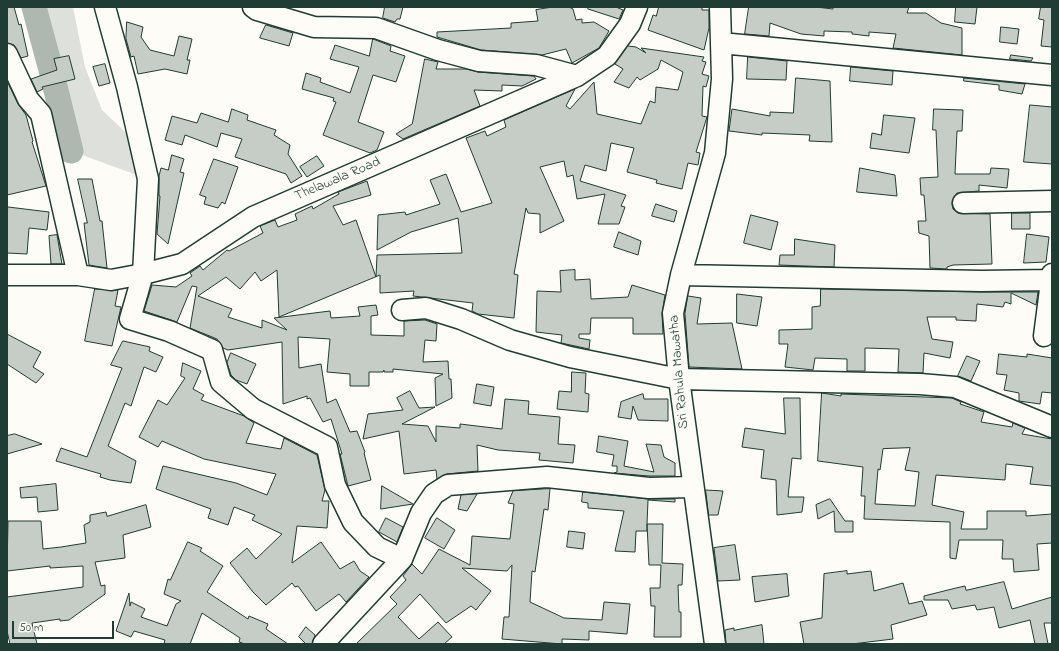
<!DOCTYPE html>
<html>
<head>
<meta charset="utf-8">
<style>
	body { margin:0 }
	#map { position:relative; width:1059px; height:651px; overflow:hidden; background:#fdfcf7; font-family:"Indie Flower",sans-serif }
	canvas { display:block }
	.frame { position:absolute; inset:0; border:8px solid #1f3d34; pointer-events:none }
	.scale { position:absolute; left:12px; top:621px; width:102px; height:18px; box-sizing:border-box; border:2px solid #1f3d34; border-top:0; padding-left:5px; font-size:12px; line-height:14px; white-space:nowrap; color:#1f3d34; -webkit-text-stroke:3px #fdfcf7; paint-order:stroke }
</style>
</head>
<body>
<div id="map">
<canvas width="1059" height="651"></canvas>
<div class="frame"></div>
<div class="scale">50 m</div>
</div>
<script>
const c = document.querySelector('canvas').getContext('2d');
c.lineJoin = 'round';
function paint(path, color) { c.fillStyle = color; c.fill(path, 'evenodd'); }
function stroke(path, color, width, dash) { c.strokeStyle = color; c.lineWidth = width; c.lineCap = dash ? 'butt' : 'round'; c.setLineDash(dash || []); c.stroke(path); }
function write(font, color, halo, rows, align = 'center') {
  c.font = font + ' "Indie Flower",sans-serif'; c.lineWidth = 3; c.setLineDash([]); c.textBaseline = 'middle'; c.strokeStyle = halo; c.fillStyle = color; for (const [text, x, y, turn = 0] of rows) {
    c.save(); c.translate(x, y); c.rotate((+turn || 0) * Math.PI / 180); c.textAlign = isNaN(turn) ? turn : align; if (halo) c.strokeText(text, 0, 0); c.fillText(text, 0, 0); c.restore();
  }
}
paint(new Path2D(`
	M35,7H73L85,67L102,110L141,147L148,179L71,151Z`), '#dde0db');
stroke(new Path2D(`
	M34,7L51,70L71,151`), '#aeb8b1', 25);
const building = new Path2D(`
	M7,7H14L19,25L21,24L28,56L21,58L14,45L7,43Z
	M385,7H403L400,19H397L395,22L383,18Z
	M553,7H569L573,9L576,20L582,19V23L594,22L609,31L599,48L572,63L566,49L542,55L481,50L437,37V32L511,28V23L538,21L536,10Z
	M589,7H616L623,10L619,19L588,9Z
	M659,7H702V10H709V28L704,50L648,30L653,15L656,16Z
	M749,7H816L833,9V7H909L907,13H926L941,23L962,28V55L893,48L896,34L869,32V36L852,34V32L824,31V36L801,34L770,23L769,36L745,34Z
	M956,7H977L975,24L955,22Z
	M1041,7H1052V47L1041,46L1044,20L1039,19Z
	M127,22L143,27L141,37L150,50L174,56L179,36L192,39L187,60H190L187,74L165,69L138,74L134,56L131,57L126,39Z
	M266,25L293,33L289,46L260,38Z
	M1001,27L1019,29L1017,44L1000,42Z
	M373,39L391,46L390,51L405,56L396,82L373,75L358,122L384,132L377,150L370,153L323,135L336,102L333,101L334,98L302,89L306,73L321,78L320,82L350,93L359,67L330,59L335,45L369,56Z
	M628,46L636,47L646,53L641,48L704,57L702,61L706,62L702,74L709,76L706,87L703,86L702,116L707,117L696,152L700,153L698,165L688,163L682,189L656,183L657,180L627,172L634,148L611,143L606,171L585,165L580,181L626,195L621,206L625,207L619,224H598L605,194L577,199L573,175L567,177L564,161L540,167L564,221L540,233V214L528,213L526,208L514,274L518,275L514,318L478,314L472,311L473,303L413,296L414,291L380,293V275L279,317L277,270L261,281L255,272L240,289L226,277L198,296L232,309L228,317L262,328V320L287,330L274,318L330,311L331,318L360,316L358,307L376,305L378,315L371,316V335L404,336V321L425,320L437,324L436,341L425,340L423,362L448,361L449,379H451L452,398L436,406L435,378L443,374L393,369V372H384V370L383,372H369V386H350V374L327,372L330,339L298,337L299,368L321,364L327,403L336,399L350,432L357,431L365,452L364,453L371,480L348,486L340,454H342L331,419L323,422L310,398L307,399V396L283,404L282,342L228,350L223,348L217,339L190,328L197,287L192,286L177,322L144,311L152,285L176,287L192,276L190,273L200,266L203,270L227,250L229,251L263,233L260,226L275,220L278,227L297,220L295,214L312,206L313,209L339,194L338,192L367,181L371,195L333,206L343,225L356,220L376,277L377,255L462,253L458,218L411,232L377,250L378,215L405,212L406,215L440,204L430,180L446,174L461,212L492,203L466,138L485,131L487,136L506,127L504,120L575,89L566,106L570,109L594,82L597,114L641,124L650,101L655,103L656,87L678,90L683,72L661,60L658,69L640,80L637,77L629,88L614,82L623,69L615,64Z
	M1011,55L1033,58L1031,61L1010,59Z
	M69,56L75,79L42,87L43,89L37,92L31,79L57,70L54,59Z
	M748,57L787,61L786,80L747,79Z
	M425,59L438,62L436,69H466L478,72L534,76L536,79L522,86L502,85V91L474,90L480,106L403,139L396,134L412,124Z
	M105,64L110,83L99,86L93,67Z
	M851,67L893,71L892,85L850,81Z
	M796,78L830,81L832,142L809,141L810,135L762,133V135L729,131L732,109L770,116V112L793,113Z
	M964,78L1025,84L1022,94L999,90V85L964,81Z
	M7,81L18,104L26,115L33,141L32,142L46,186L7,195Z
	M1030,105L1052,107V164L1024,162Z
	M232,109L248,115L247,120L276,130L274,135L290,145L288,154L302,176L291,183L286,174L235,157L242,139L221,133L217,147L185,135L182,145L165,140L172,116L197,123L201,113L228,122Z
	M934,109L963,110L962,131H957L955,174H990L991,168L1009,169L1007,188L979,185V191L957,193L952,203L953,209L958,213L990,214L992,264L953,265L947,267V269L930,268L929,236L919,233L918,221H926L924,195H921L920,178L938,177L936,130H933Z
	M884,115L915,118L909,153L870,148L872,133L881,135Z
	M172,155L184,159L180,172L184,173L168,244L157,234L160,196H159V176L161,168L168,170Z
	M317,156L324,166L307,177L300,167Z
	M214,159L238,167L225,204L222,202L218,208L204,204L206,197L200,195Z
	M860,168L895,175L897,196L857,192Z
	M78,179H92L100,221H102L107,268L89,265L84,223H87Z
	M656,204L677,211L674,222L652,216Z
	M8,207L49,212L47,230L29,228L27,254L7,253Z
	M1012,213H1030V229H1012Z
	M751,215L778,222L771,250L744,243Z
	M619,232L641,241L638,255L614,247Z
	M1027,234L1049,237L1046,262L1024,263Z
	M57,235L62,264H51L49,236Z
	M795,239L835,245L834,267L779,265L780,255H794Z
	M575,270V280L590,279L591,299L628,297L632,285L665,295L662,314L663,334H633V318H591L590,334H579V338L590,340L589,349L561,343L562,335L536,332L537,291L561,292L560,271Z
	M95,289L118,290L115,306L121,307L112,346L85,341Z
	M821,289L981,292H1038L1036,305L1011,293V304L1005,302L1003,307L977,304L976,321L956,320V317H927L932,339L953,342L950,358L924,353L923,373L898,372L899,349L865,348V371H847V359L815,358L813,370L785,367L788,344H779V330L812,329V307L820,306Z
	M737,294L762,297L757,326L737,323Z
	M688,296L701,298L697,324L732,323L742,369L689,367L685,314Z
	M7,334L41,352L33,367L44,374L36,383L7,364Z
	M123,341L150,347L149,351L163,357L156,372L144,367L131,406L125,403L108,446L136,461L131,483L110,480L100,477L101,474L56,461L61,448L87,457L122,368L111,365Z
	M231,353L256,364L247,384L236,380L231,375L227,363Z
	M999,354L1027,357V354L1052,358V393L1042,392L1040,404L1019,401V393L1004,390L1007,375L997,374Z
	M967,356L980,361L971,381L958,376Z
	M183,363L201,371L193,389L204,395L201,400L244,416L254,423L246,443L281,449L284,438L317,455L325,490L322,501H329L327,528L297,526L292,563L321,542L340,569L354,561L360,571L369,577L346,602L339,594L316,611L298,586L295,587L292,583L266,605L253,592L230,563L247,548L256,559L282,534L252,520L255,515L234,507L228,525L208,518L211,509L156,489L163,466L236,483L267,495L276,474L204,459L162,441L158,447L139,437L158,400L167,405L185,378L181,376Z
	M572,372L586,373L585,393L589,394L588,412L557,409L559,391L571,392Z
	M477,384L494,387L491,406L474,403Z
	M410,391L419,408L435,407L402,424L428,426L436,442V426L460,428V424L502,429L505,399L529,401L528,414L560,417L558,444L575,445L573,463L539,460L540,453L498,450L477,445L478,471L447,474L437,479L436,470L404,474L399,431L363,439L368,414L403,410L397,398Z
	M822,393L841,396V394L952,398L961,402L960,404L984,412L981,422L1012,427L1013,423L1025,428L1022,434L1052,439V486L1030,484L1033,467L1006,464L1005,480L936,475L932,505L964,512L961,529H987V511H1026V516L1052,514V543L1037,544L1039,570L1014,572L1013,559H1002L1003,540H959L956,559L950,558V522L864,519L865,496H861L863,467L818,461ZM910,448L905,470L919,472L915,506L875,504L878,469L880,470L883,449Z
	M643,394L644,399H668V421L638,420L633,406L631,419L618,417L621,402Z
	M784,398H800L801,459L792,458L788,497H804L802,512L777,515L776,480L761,478L764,450L742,447L745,428L785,434Z
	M15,434L42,444L7,454V436Z
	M599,436L628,441L624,466L654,472L646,444L661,445L664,457L675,463V476H649L614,473L617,472V466H612L614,455L597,452Z
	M56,484L58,510L38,512L37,497L21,498L20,488Z
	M382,486L413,504L381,509Z
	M550,489L548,510L544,509L535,572L532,571L530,602L564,618L602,620L604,602L630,604L627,634L589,631V640L562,639V644L502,639L504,617H509L512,565L507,571L462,568L491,591L476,610L471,606L446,623L420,594L398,617L419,639L438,622L452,637L444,644H356L397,604L390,597L406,580L403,576L412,564L422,574L439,549L470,565L472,536L510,539L514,504L508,503L513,491Z
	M706,490L723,491L718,515H709Z
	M583,492L648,499H675V502L648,500L647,524H663L662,563L683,564L682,585H678L679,612H681V637H654L655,606H651L650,588H660L661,565H649L647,524V531H636L635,552L615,551L624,511L588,508V503L582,502Z
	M477,494L467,511L458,509L461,495Z
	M830,499L845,521H853V532H835L834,511L818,519L816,505Z
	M146,505L151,527L123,535L125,558L95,562L101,586L105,585V594L69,620L60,621V619L32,623L37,644H10L7,631V597L83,587V566L50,568V566L7,571L8,521H41L43,549L61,547L86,543L84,525L90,522V515L106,512L107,516Z
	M386,518L403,527L397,542L379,532Z
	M437,518L455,530L444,549L425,538Z
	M569,531L585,533L583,549L567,547Z
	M188,542L202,548L200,551L223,566L207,592L248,619L249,616L268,624L266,629L288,644H245L239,642L240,638L202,613L190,644H164L165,640L134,631L131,637L116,631L129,593L130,606L131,602L145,609L141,617L167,626L176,604L181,601L164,594L168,579L170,580Z
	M735,545L740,580L718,581L714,548Z
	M847,571V574L871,571L874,591L903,583L909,604L922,601L927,615L891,625L893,639L852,644H804L800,622L822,618L824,574Z
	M787,574L789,596L755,602L752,577Z
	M1004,582L1012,609L1052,597V623H1044L1048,644H1035L1030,620L999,628L994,607L977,610L975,605L952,609L948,600H924V596L956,588L965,586L966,590Z
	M762,625L764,644H726L725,630L734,628V630Z
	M306,627L315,635L312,644H306L299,637Z`);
paint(building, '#c6cdc7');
stroke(building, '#1f3d34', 1);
const minor = new Path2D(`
	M105,7L127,87L148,179L143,274L130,319L169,331L212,350L221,382L253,409L327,447L335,485L353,522L377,547L402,559L421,513L434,494L448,485L547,477L649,488L693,487
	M253,7L257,10L314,27L376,28L438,50L479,61L536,65L577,76
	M721,43L1052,75
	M7,54L28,99L41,114L78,275
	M963,203L1052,201
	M7,275H78L111,280L143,274L182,264L253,217L577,76L607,56L630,24L637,7
	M681,275L981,281L1052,280
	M402,310L426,308L461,319L510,340L570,357L679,379L920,384L955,387L1052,427
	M1044,336L1052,274
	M323,644L402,559
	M715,644L679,379L673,313L681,275L715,153L722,79L720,7`);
stroke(minor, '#1f3d34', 23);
stroke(minor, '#fdfcf7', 20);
write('14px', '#1f3d34', '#fdfcf7', [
	["Thelawala Road",338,180,-23],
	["Sri Rahula Mawatha",680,372,-95]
]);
</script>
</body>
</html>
